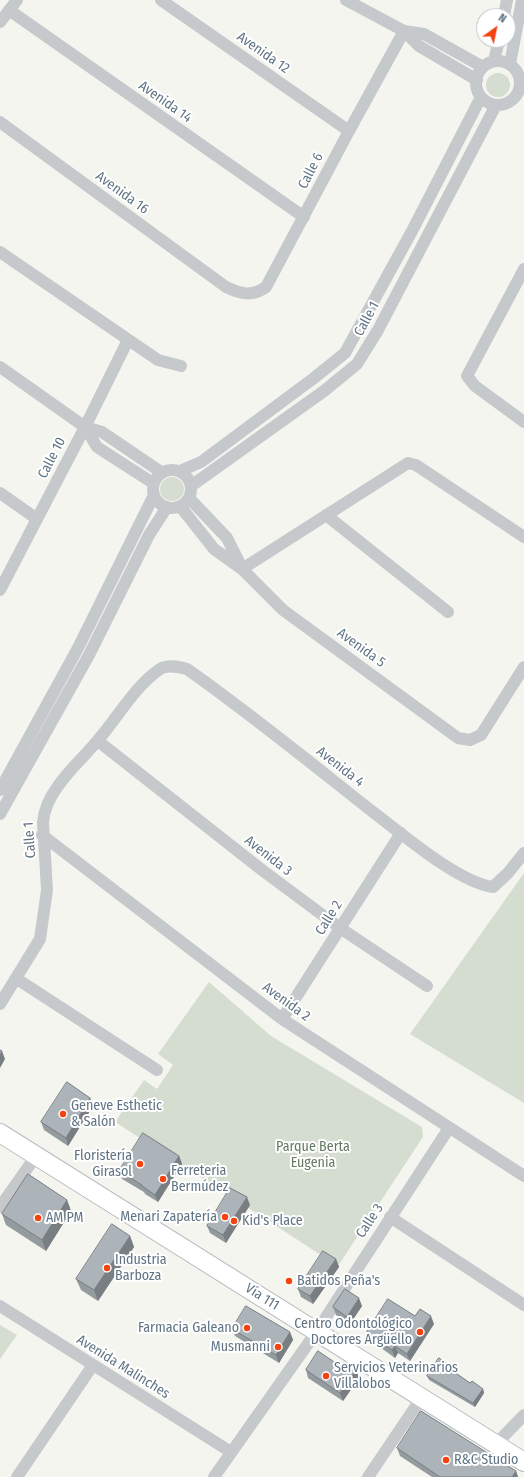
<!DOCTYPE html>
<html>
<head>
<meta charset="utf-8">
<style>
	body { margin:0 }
	#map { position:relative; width:524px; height:1477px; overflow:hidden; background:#f5f5ef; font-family:"Fira Sans Condensed",sans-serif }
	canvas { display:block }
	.north { position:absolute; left:476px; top:8px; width:40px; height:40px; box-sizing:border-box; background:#fff; border:1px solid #bfc7ce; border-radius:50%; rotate:33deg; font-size:11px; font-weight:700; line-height:16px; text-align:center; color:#607484 }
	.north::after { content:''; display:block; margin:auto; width:14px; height:18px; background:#f44310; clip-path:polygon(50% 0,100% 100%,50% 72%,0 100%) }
</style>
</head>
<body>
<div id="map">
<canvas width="524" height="1477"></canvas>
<div class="north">N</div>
</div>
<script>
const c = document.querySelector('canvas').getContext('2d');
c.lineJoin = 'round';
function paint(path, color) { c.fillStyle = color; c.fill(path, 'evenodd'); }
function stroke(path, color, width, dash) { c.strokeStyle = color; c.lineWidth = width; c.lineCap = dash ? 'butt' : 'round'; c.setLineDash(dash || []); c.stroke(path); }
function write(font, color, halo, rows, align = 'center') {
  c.font = font + ' "Fira Sans Condensed",sans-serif'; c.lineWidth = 4; c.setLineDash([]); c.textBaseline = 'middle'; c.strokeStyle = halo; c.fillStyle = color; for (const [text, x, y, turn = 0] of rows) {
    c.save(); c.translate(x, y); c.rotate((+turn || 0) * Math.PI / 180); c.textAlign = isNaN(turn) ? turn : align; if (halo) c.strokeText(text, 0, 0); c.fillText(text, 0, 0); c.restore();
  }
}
paint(new Path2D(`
	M486 85a12 12 0 1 1 24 0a12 12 0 1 1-24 0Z
	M160 489a12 12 0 1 1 24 0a12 12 0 1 1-24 0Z
	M524,873V1103L410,1034Z
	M209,982L271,1036L422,1127L423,1137L338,1266L115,1122L144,1080L157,1089L173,1065L158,1054Z
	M0,1325L17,1335L0,1359Z`), '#d5dcd0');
const secondary = new Path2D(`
	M0,1133L524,1462`);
stroke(secondary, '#b5bbbf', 20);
stroke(new Path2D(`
	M161,0L349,131
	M346,0L404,31L419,46L477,80
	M9,10L304,217
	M504,16L507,0
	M0,22L17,0
	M404,31L424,34L483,67
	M494,61L499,40
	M476 83a22 22 0 1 1 44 0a22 22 0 1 1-44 0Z
	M510,64L522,0
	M0,122L226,287C241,294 252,297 266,287L349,131L404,31
	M0,252L158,360L181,366
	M524,269L467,376L475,386L524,422
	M0,367L85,427L102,432L161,472
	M85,427L97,447L153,483
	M153 489a19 19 0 1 1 38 0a19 19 0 1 1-38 0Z
	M180,471L201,462L314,378L345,353L412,231L481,97
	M191,486L324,391L357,364L378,330L496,105
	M0,493L37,519
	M189,498L227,538L242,568
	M180,506L214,549L242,569L283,610L458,738L470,740L481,735L524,667
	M326,515L448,612
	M242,569L408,463L416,465L524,537
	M0,590L85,427L128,340
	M98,741L262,870L340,928L427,986
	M0,790L78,648L154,495
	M0,814L89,655L149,535L167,507
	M42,835L282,1019L524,1176
	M17,979L157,1070
	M0,1004L40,939L47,890L43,822C44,809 50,797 58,786C69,770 85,756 98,740C118,717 135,686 160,669C168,664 179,667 187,669C251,714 312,764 373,812C402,834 459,883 493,887L508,873L524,853
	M282,1019L401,833
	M0,1207L36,1156
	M390,1217L524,1305
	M0,1306L231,1452
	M496,1444L524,1415
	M17,1477L93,1365
	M214,1477L317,1331L449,1128
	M368,1477L422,1397`), '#c6c9cc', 12);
stroke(secondary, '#fff', 18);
paint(new Path2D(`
	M90,1098L93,1106L68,1146L44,1130L41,1122Z
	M179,1156L182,1164L158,1202L145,1194L144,1192L122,1179L119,1171Z
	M67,1200L71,1211L46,1251L6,1225L2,1214Z
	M250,1205L226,1243L210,1233L207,1226Z
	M130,1236L134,1247L98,1301L81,1290L76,1279Z
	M336,1259L339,1267L313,1304L301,1297L298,1289Z
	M362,1306L350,1324L336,1315L333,1307Z
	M415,1316L434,1324L410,1361L398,1353L395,1358L370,1340L367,1332Z
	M232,1329L290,1332L293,1340L279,1363L235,1336Z
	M340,1366L356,1370L359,1378L343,1401L308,1378L306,1370Z
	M450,1369L470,1383L483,1389L484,1393L475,1407L429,1380L427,1376Z
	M397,1448L516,1471L518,1477H432L400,1456Z`), '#949b9f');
paint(new Path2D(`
	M2,1051L5,1059L0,1068V1055Z
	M90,1098L93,1106L68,1146L66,1138Z
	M179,1156L182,1164L158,1202L155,1195Z
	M247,1197L250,1205L226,1243L223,1235Z
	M67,1200L71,1211L46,1251L42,1240Z
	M130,1236L134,1247L98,1301L94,1290Z
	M336,1259L339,1267L313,1304L310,1296Z
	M359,1298L362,1306L350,1324L347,1317Z
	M431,1316L434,1324L410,1361L407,1354Z
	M290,1332L293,1340L279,1363L276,1355Z
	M395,1346L398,1353L395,1358L392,1350Z
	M356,1370L359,1378L343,1401L340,1393Z
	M483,1389L484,1393L475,1407L473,1403Z
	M516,1471L518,1477H512Z`), '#787e82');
const building = new Path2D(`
	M0,1050L2,1051L0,1055Z
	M67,1082L90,1098L66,1138L41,1122Z
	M143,1133L179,1156L155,1195L142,1186V1185L119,1171Z
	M28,1174L67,1200L42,1240L2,1214Z
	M230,1188L247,1197L223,1235L207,1226Z
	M112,1224L130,1236L94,1290L76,1279Z
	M323,1251L336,1259L310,1296L298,1289Z
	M345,1289L359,1298L347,1317L333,1307Z
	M388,1299L415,1316L420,1309L431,1316L407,1354L395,1346L392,1350L367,1332Z
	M246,1306L290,1332L276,1355L232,1329Z
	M318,1351L340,1366L344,1362L356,1370L340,1393L306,1370Z
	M439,1358L449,1365L447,1367L470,1383L472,1381L483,1389L473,1403L427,1376Z
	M421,1411L516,1471L512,1477H440L397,1448Z`);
paint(building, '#acb4b9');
stroke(building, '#787e82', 1);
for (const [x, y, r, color] of [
	[63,1114,4,"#f44310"],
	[140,1164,4,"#f44310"],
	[163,1179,4,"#f44310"],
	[225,1217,4,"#f44310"],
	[38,1218,4,"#f44310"],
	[234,1221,4,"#f44310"],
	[107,1268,4,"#f44310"],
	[289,1281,4,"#f44310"],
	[247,1328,4,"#f44310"],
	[420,1332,4,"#f44310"],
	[278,1347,4,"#f44310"],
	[326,1376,4,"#f44310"],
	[446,1460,4,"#f44310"]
]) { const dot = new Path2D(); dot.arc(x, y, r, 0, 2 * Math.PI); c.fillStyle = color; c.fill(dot); stroke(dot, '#fff', 1.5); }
write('14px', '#607484', '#fff', [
	["Avenida 12",263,53,35],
	["Avenida 14",165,102,35],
	["Calle 6",311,171,-63],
	["Avenida 16",122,193,36],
	["Calle 1",367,319,-62],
	["Calle 10",52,458,-63],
	["Avenida 5",361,648,36],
	["Avenida 4",340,767,38],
	["Calle 1",30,840,-94],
	["Avenida 3",268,856,38],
	["Calle 2",329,918,-58],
	["Avenida 2",286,1002,36],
	["Calle 3",370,1221,-57],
	["Vía 111",262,1297,32],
	["Avenida Malinches",123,1367,32]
]);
write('14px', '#607484', '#fff', [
	["Geneve Esthetic",71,1106],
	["& Salón",71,1122],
	["Floristería",132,1156,"right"],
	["Girasol",132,1172,"right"],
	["Ferreteria",171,1171],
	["Bermúdez",171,1187],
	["Menari Zapatería",217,1217,"right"],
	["AM PM",46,1218],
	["Kid's Place",242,1221],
	["Industria",115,1260],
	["Barboza",115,1276],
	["Batidos Peña's",297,1281],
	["Centro Odontológico",412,1324,"right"],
	["Doctores Argüello",412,1340,"right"],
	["Farmacia Galeano",239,1328,"right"],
	["Musmanni",270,1347,"right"],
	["Servicios Veterinarios",334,1368],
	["Villalobos",334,1384],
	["R&C Studio",454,1460]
], 'left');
write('14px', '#657a60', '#fff', [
	["Parque Berta",313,1147],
	["Eugenia",313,1163]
]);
</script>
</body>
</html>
